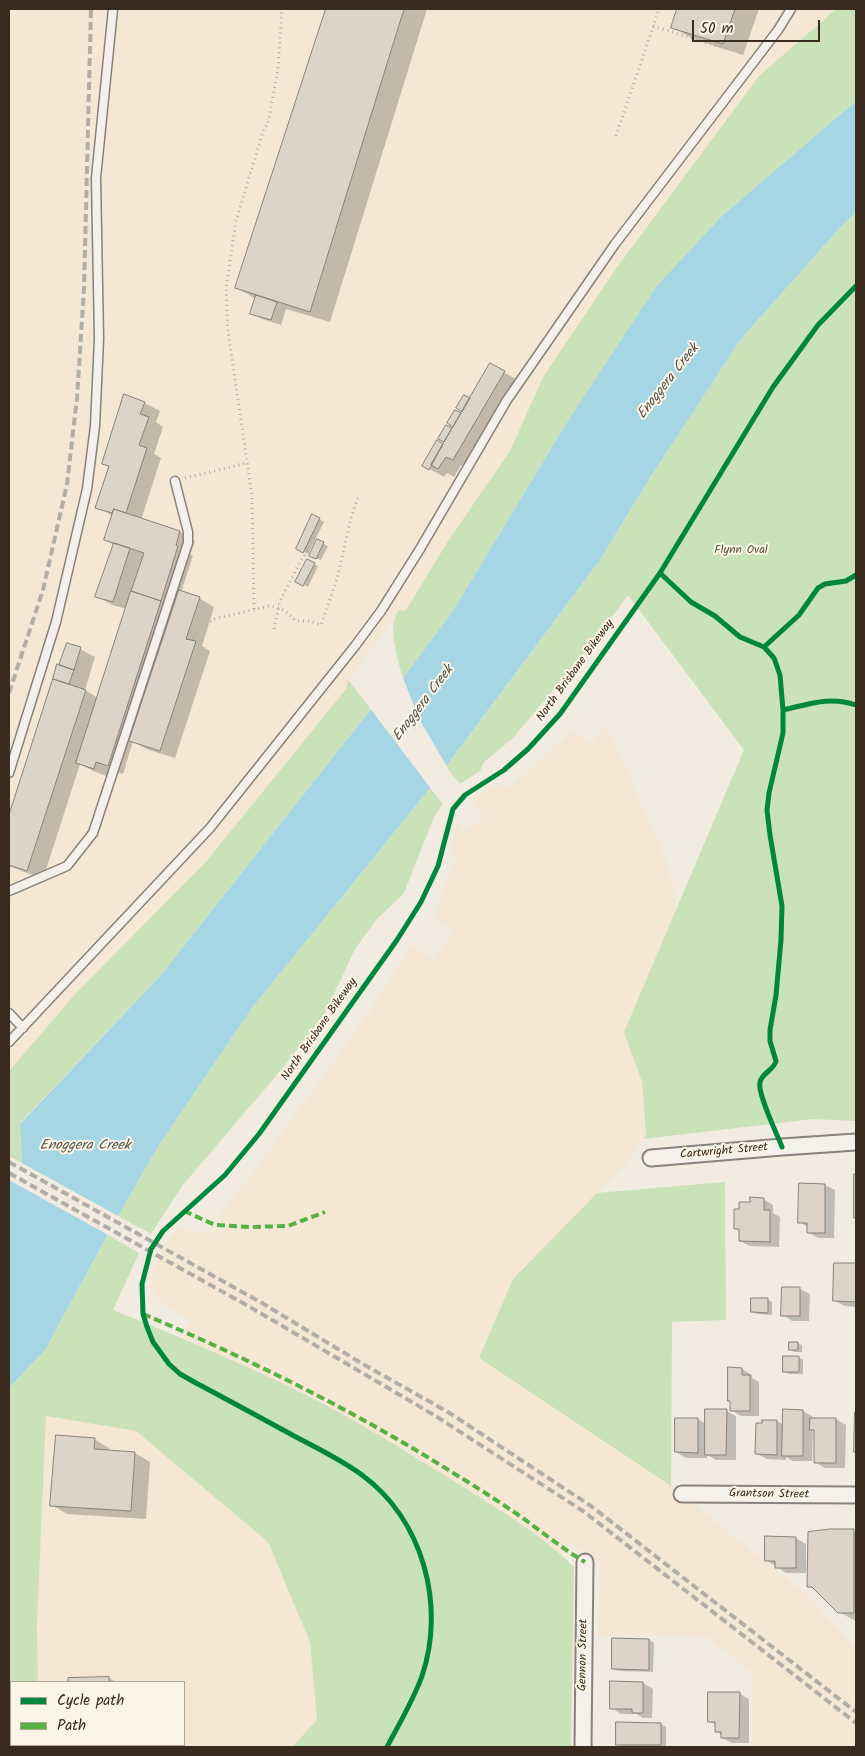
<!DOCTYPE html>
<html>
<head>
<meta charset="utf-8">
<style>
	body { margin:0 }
	#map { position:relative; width:865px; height:1756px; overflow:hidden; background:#f2ebe0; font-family:Kalam,sans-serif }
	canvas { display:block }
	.frame { position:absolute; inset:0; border:10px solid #3b2a1e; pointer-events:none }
	.legend { position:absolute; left:10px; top:1681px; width:175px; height:65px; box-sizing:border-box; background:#fcf5e5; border:1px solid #afa495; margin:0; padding:6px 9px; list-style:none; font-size:15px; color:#3b2a1e }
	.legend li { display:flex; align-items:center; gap:10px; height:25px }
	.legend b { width:25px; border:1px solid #afa495 }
	.scale { position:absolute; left:692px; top:20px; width:128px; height:22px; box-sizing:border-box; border:2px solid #3b2a1e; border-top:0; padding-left:6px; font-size:15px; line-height:18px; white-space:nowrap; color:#3b2a1e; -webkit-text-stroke:4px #fcf5e5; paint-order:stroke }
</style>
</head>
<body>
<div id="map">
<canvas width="865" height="1756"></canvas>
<div class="frame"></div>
<ul class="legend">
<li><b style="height:6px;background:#00873e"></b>Cycle path</li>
<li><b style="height:6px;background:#57b245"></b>Path</li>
</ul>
<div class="scale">50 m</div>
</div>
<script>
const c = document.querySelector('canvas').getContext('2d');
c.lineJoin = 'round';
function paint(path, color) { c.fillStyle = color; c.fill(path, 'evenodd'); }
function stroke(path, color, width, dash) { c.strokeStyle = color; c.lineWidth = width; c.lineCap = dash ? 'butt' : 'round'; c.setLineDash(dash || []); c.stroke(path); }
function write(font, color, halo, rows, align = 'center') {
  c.font = font + ' Kalam,sans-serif'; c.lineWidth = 4; c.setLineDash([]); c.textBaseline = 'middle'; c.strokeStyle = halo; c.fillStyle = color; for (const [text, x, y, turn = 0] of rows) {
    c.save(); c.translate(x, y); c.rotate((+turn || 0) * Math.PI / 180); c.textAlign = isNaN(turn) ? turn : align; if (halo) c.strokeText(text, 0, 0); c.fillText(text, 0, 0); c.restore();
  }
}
paint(new Path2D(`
	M9,9H836L759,76L615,270L543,377L510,451L448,541L406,610L398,611L349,680L346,689L205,863L77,992L9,1071Z
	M605,725L617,749L668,865L677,909L624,1032L642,1082L646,1134L628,1162L513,1278L479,1358L671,1486L804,1593L856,1648V1747H753V1673L704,1635L598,1636L599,1561L571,1543L562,1555L519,1524L417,1458L370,1430L321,1403L183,1338L191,1321L165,1305L151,1289V1279L156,1262L169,1238L179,1228H185L187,1231L214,1234L218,1217L253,1173L368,1015L382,991L413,946L434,960L454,930L434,916L456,859L450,850L457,822L464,832L485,817L472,799L499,782L503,789L512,785L573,731L591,744Z
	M46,1416L136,1431L268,1542L310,1642L317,1720L292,1747H39V1745H184V1682H38L37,1624Z`), '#f5e7d3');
paint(new Path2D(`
	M836,9H856V101L723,215L566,424L451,614L403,678C398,660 387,627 398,611L406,610L448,541L510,451L543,377L615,270L759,76Z
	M856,212V1121L813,1119L643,1139L646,1134L642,1082L624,1032L744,750L628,595L599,635L513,738L484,762L480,771L460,784L446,767L600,560L649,479L741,339L838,230Z
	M348,680L371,709L161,975L20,1123L22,1163L9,1156V1071L77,992L205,863L346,689Z
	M430,788L443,804L434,817L404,893L376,920L355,949L325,1013L281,1070L182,1186L151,1234L118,1216L159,1145L252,1008Z
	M725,1182L726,1320L672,1322L671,1486L479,1358L513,1279L597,1193Z
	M108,1235L139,1253L113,1310C183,1338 253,1368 320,1402C366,1426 410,1454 454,1481C495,1507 540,1533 574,1567L571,1747H292L317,1720L310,1642L268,1542L136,1431L46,1416L37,1624L38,1682H11V1745H39V1747H9V1388L45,1350Z`), '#cae2ba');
paint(new Path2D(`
	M856,101V212L838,230L741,339L649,479L600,560L430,788L252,1008L159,1145L118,1216L45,1350L9,1388V1177L22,1163L20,1124L161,975L371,709L403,678L451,614L566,424L656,287L723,215Z`), '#a6d6e4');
paint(new Path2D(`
	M402,675L419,719L448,768L432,790L369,707Z
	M20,1162L120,1217L110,1236L9,1180V1173Z`), '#f2ebe0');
paint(new Path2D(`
	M327,9H427L330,322L286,309L281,325L262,319L252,313L256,299L237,288Z
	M679,9H759L743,55L693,39L673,27Z
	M491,365L519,381L469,468L461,465L454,477L447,473L444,477L424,466L437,442L444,446L446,442L440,438L446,426L453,430L455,426L449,423L455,412L462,415Z
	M145,403L160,411L156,422L163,427L154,454L161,458L141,520L180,532L195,541L190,554L193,556L181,592L199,598L214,607L202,646L210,651L175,758L146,749L133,741L123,774L111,770L109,777L93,771L80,764L43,879L9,866V819L58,666L80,649L95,657L85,690L98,698L127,609L112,605L97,596L114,545L105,540L113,516L97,507L110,467L103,464Z
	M319,519L324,522L308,554L302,551Z
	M318,541L328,546L321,560L315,558Z
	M307,561L318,566L308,587L297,581Z
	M825,1185L835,1190L834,1238H818L808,1232V1227L800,1222Z
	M763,1199L773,1205V1213L780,1217L779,1247L750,1246L740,1241V1231L735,1229L740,1210Z
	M835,1264H856V1307L845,1306L835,1301Z
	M800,1289L810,1294L809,1321H792L783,1315Z
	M768,1300L772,1302V1315L757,1314L753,1312Z
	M797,1343L802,1345V1352H794L790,1349Z
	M799,1358L803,1360V1374H789L784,1371Z
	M742,1369L752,1375V1378L759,1382V1416H741L731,1410V1402L729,1400Z
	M726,1411L736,1416V1460H716L707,1455V1458H686L676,1452L698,1419L706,1424Z
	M803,1411L813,1417V1419H836L846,1425L845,1468H825L815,1462V1432L813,1430L812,1461H793L786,1457V1460L767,1459L757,1454L777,1421L784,1425Z
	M94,1439L109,1448V1451L135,1453L150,1462L146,1519L67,1514L52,1505Z
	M830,1530L856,1532V1621L839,1612L819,1592L809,1586Z
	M796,1538L806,1544V1573H786L766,1560Z
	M649,1640L654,1643L653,1672L618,1671L613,1669Z
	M109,1678L116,1682H69V1679Z
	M643,1683L653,1689L652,1718H643L637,1714H621L612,1708Z
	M739,1693L749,1699V1743H732L722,1738V1735L716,1731V1725L709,1721Z
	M661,1724L666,1727V1747H622L617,1744Z`), '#0003');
const building = new Path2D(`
	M326,9H404L310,312L235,288Z
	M677,9H735L723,44L671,28Z
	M256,295L277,302L271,320L250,314Z
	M490,363L505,371L453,460L446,457L438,469L431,465Z
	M124,394L145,402L140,414L149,417L139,445L147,448L126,513L114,509L112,513L95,508L109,466L102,464Z
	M464,395L470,398L462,412L456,408Z
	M455,410L461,413L453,427L447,423Z
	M446,425L452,428L444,442L438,439Z
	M437,440L443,444L429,470L422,466Z
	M114,509L180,531L176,545L178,546L161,601L131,591L144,553L104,540Z
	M312,514L320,518L303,553L296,549Z
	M317,539L324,542L316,559L309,556Z
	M114,543L130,548L113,602L95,597Z
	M307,559L315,563L303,586L295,582Z
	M179,590L200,597L186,639L196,641L160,751L129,741Z
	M131,591L161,601L108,766L96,762L94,769L76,763Z
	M67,643L81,647L74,670L59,665Z
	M57,664L74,670L69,684L53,679Z
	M53,679L86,690L27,871L9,865V815Z
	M854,1174H856V1218H854Z
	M799,1183L825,1184V1233H807V1223H798Z
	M750,1197L764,1198V1210H770V1242L739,1241V1229H734V1209H739V1202H750Z
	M834,1263H856V1302L833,1301Z
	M782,1287H800V1316H781Z
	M751,1298H768V1313L751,1312Z
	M789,1342H798V1350H789Z
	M783,1356H799V1372H783Z
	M728,1367L742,1368V1375H750V1411H730V1401H728Z
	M705,1409H727L726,1455H705Z
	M783,1409L803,1410V1456H782Z
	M855,1412H856V1452H854Z
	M675,1418H698V1453L675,1452Z
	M810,1418H836V1463H814V1430H810Z
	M762,1420H777V1455L755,1454L756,1423H762Z
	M56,1435L95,1438L94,1449L135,1452L131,1511L50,1506Z
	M830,1529H854V1613H838L812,1587H807L808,1532Z
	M765,1536L796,1537V1568H775V1561H765Z
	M612,1638L649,1639V1670L612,1669Z
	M109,1677V1682H68V1678Z
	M610,1681L643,1682V1713H632V1709H610Z
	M708,1692H740L739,1738H721V1732H715V1722H708Z
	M616,1722L661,1723V1745H616Z`);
paint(building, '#ddd3c6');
stroke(building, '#88827a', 1);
const lane = new Path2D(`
	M9,773L56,622L87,489L95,426L99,339L96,178L113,9
	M9,891L67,866L93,833L188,543V532L175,481
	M9,1013L23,1028
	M9,1042L210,828L355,646L381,611L420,549L507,400L615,244L778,30L791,9`);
const street = new Path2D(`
	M651,1158L782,1147L856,1142
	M682,1494L856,1495
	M583,1747L585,1562`);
stroke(lane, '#88827a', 11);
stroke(street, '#88827a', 19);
stroke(new Path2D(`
	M653,26L727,49
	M616,136L659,9
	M185,478L247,463
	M254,609L252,496L228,331L226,288L236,221L264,128L268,124L278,69L282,9
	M274,629L280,601L302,558L307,553L316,534
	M193,639L197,631L214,619L269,606C283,607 287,613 296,621H310L321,625L337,579L351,518L358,497`), '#b2aea7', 3, [1, 4]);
stroke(lane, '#f5f1ea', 8);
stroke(street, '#f5f1ea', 15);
stroke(new Path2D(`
	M9,693L43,590L67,484L77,398L84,289L91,9
	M9,1162L262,1303L361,1363L448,1412L591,1506L856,1712
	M9,1173L250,1307L434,1415L583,1511L856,1723`), '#b2aea7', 4, [8, 4]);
stroke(new Path2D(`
	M184,1211L215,1225L249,1227L288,1226L325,1212
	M143,1314C249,1359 353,1410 450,1471C473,1485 495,1499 517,1514C540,1530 561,1548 585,1562`), '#57b245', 4, [8, 4]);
stroke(new Path2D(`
	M660,573L691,602L715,616L740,637L764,647L774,658L780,675L783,710V733L769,793L767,810L770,835L782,906L781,940L776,995L770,1030V1041L776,1061C774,1070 762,1073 760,1082C757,1093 777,1134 782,1147
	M764,647L799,615L818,588L825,584L846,581L856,575
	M783,710C810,704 829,696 856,705
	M387,1747C399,1724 413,1701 422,1676C446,1605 423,1520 362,1475C342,1460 319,1449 296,1437C263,1419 230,1401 196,1383L180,1374L169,1364L153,1342L147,1327L143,1314L142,1284L151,1249L163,1231L173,1222L225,1175L259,1134L397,940L421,902L438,866L453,809L465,795L504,770L528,749L560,714L660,573L773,387L818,325L856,286`), '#00873e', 5);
write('12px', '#56563d', '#fcf5e5', [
	["Flynn Oval",741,551]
]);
write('12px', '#3b2a1e', '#fcf5e5', [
	["North Brisbane Bikeway",576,671,-54],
	["North Brisbane Bikeway",320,1030,-55],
	["Cartwright Street",724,1152,-5],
	["Grantson Street",769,1495,1],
	["Gennon Street",584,1655,-89]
]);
write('italic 14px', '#4e5350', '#fcf5e5', [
	["Enoggera Creek",669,382,-52],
	["Enoggera Creek",424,704,-53],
	["Enoggera Creek",85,1147]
]);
</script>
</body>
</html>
